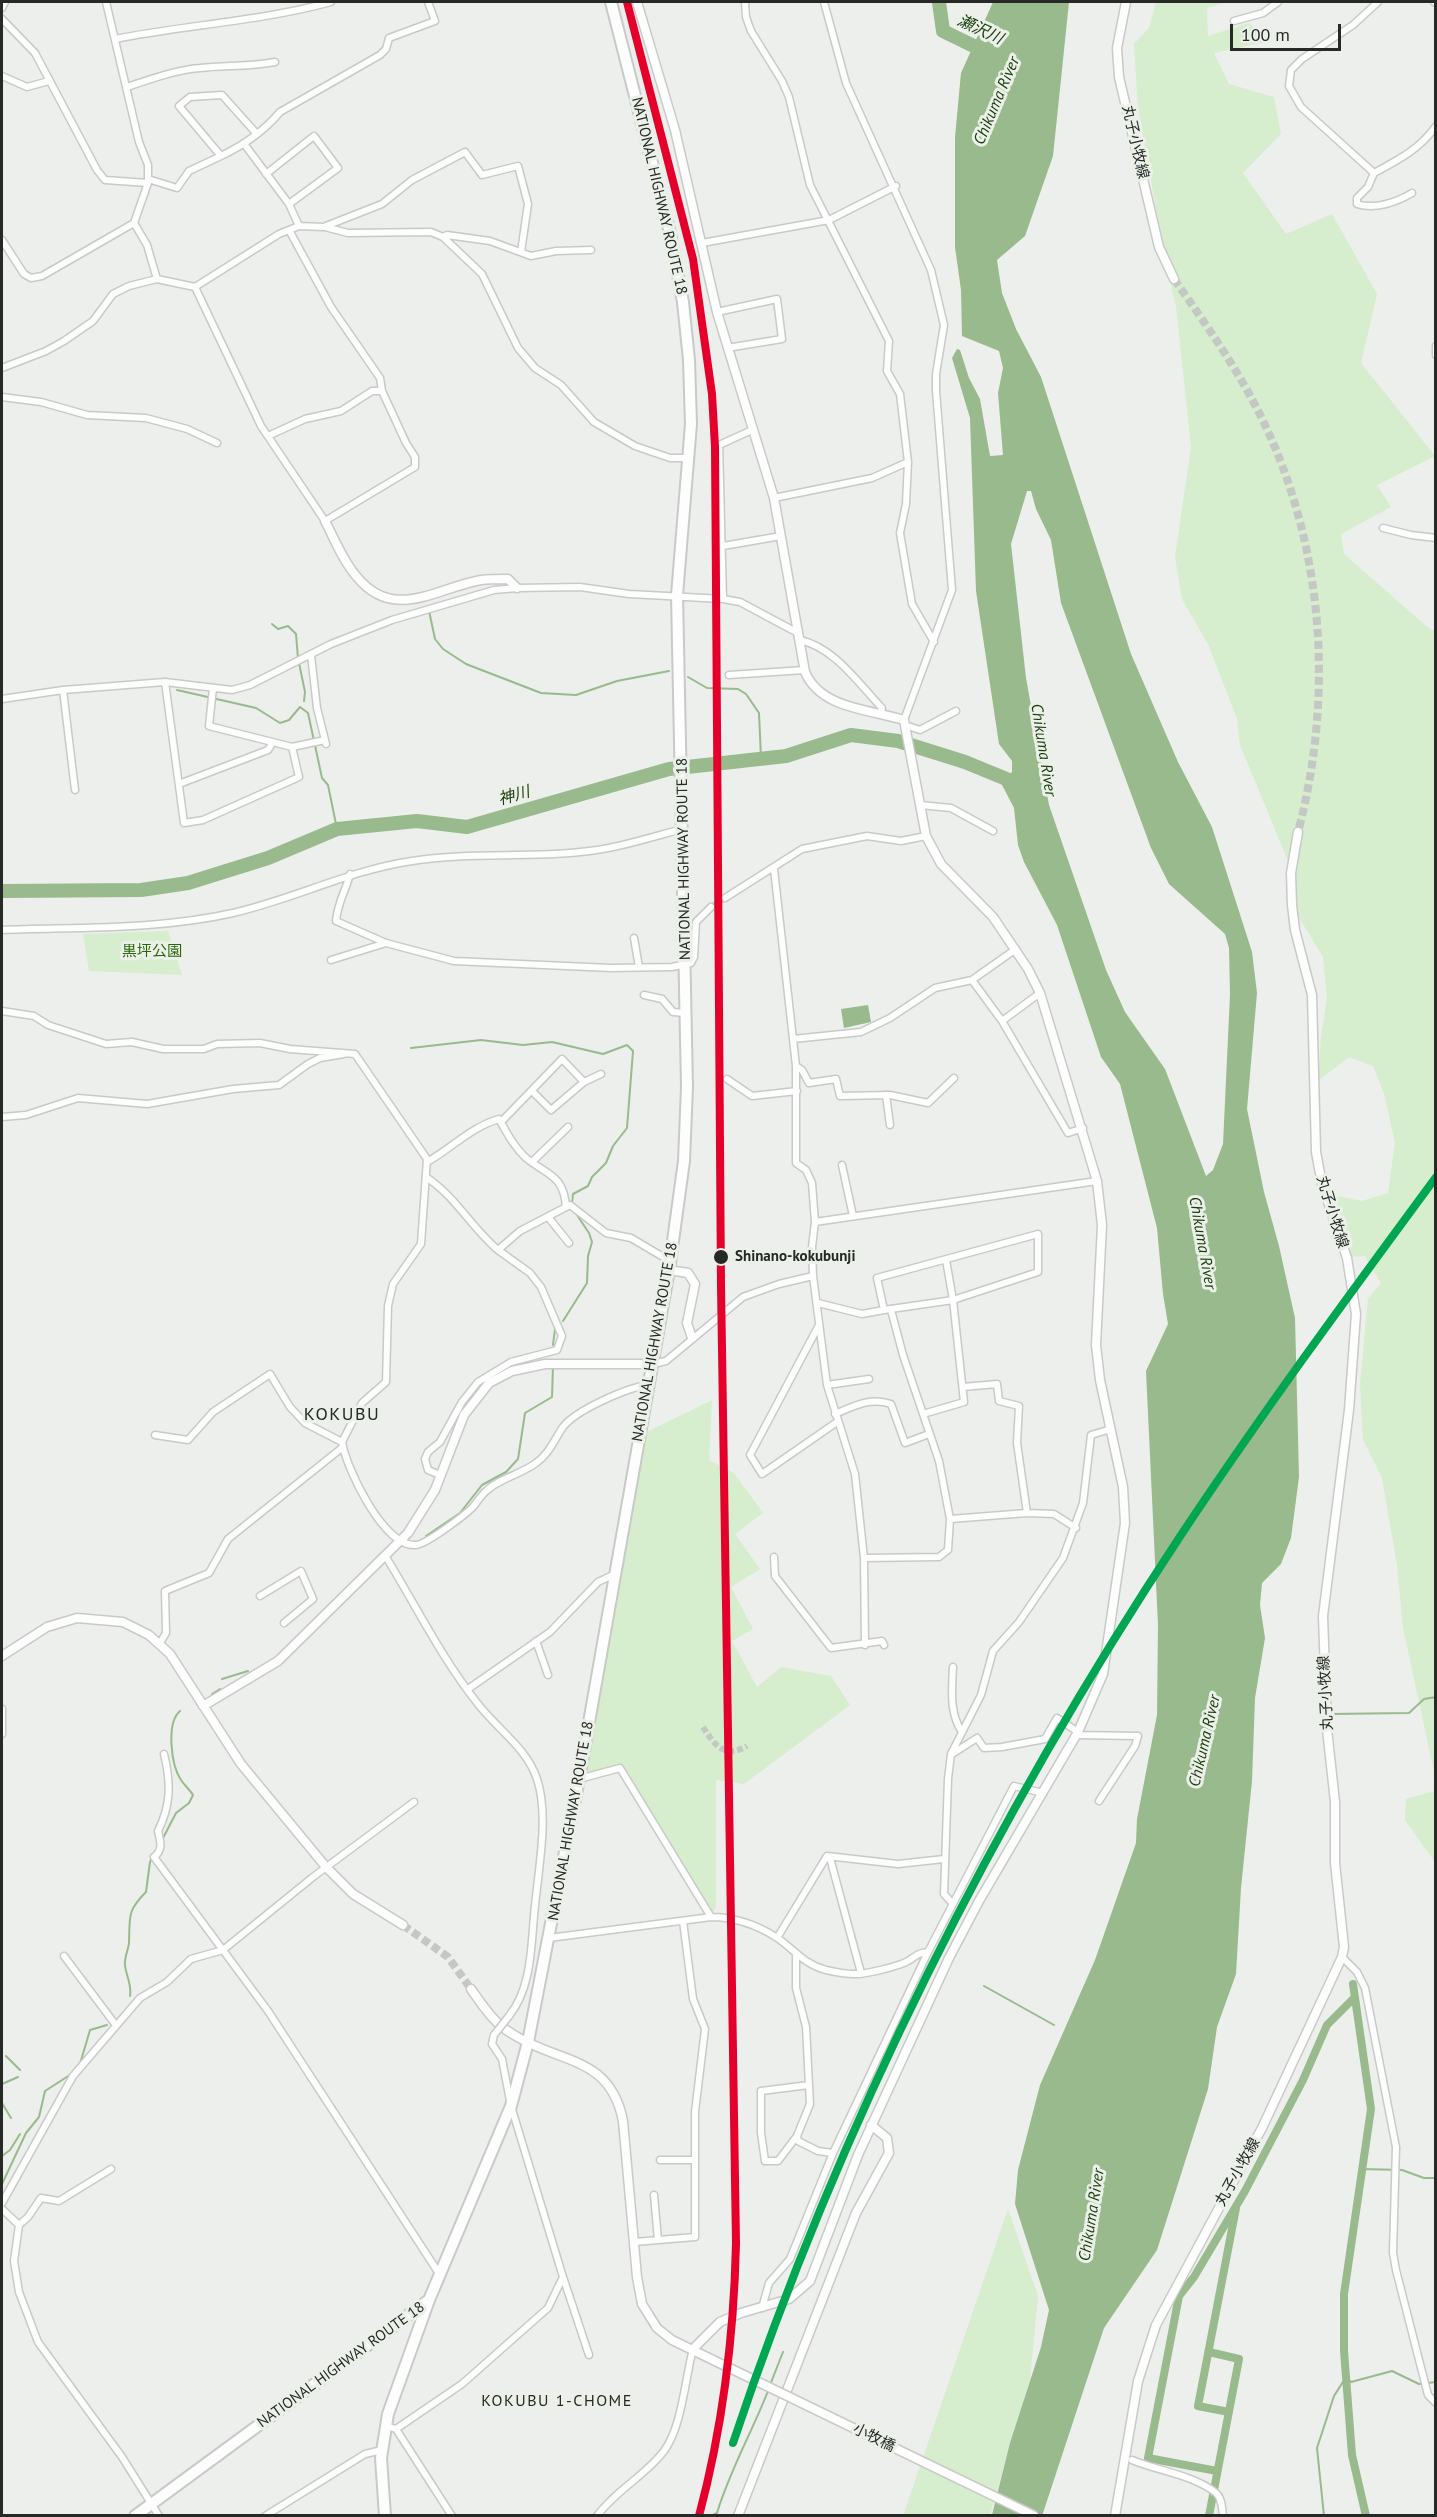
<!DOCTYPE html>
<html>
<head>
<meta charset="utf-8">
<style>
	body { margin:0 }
	#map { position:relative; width:1437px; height:2517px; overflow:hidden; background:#ecefeb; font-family:"PT Sans",sans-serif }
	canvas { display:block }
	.frame { position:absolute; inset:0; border:3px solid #262926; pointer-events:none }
	.scale { position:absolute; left:1230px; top:24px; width:111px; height:27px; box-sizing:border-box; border:3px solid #262926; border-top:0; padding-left:8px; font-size:18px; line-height:21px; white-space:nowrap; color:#262926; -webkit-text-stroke:4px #ebf1e9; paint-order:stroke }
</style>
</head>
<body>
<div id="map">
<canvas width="1437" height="2517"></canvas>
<div class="frame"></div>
<div class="scale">100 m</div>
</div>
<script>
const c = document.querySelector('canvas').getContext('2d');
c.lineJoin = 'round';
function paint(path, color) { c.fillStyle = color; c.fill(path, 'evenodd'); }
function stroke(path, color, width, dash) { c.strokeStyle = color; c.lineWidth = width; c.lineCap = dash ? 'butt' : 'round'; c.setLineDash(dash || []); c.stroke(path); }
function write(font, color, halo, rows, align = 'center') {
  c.font = font + ' "PT Sans","Noto Sans JP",sans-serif'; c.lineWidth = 6; c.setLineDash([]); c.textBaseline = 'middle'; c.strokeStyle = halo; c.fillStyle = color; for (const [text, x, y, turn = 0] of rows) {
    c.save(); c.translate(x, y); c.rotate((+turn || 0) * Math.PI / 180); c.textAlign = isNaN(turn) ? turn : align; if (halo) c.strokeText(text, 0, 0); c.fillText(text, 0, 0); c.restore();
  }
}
paint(new Path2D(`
	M1156,2H1228L1207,8L1208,36L1249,23L1269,41L1214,53L1229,84L1274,97L1281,134L1243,173L1286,234L1332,214L1377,294L1361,363L1435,456L1377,485L1391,507L1341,534L1344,554L1425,625L1435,632V1776L1403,1628L1397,1565L1382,1478L1363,1440L1360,1384L1368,1299L1381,1283L1365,1256L1352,1257L1330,1195L1362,1201L1388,1193L1395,1143L1384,1093L1373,1066L1349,1057L1318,1081L1321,1037L1327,997L1323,957L1295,911L1289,891L1288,861L1240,745L1237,719L1209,646L1182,599L1175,557L1191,447L1176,306L1166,265L1138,108L1134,44L1149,28Z
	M168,931L182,975L89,971L83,934Z
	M712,1400L709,1460L734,1473L763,1513L735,1534L760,1569L731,1587L753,1629L732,1641L757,1687L781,1667L831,1676L850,1705L744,1784L716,1780V1906L711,1917L616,1767L579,1779L639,1436Z
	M1435,1791H1436L1435,1862L1405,1820L1406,1799Z
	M1008,2209L1038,2296L1030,2379L990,2515L903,2516Z`), '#d6edce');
paint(new Path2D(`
	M993,2H1069L1053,156L1025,236L997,260L1002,293L1016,329L1041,377L1131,654L1178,762L1212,827L1252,952L1257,993L1247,1109L1264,1192L1279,1246L1295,1318L1299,1477L1291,1538L1281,1564L1262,1583L1260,1605L1265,1638L1255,1698L1252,1781L1241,1888L1236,1974L1217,2027L1208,2089L1157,2250L1104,2328L1042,2516L992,2515L1010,2443L1041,2347L1049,2310L1015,2204L1018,2170L1040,2085L1095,1960L1136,1843L1137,1819L1157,1715L1158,1625L1146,1371L1168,1324L1163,1294L1157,1228L1120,1084L1101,1057L1057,925L1024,862L1018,845L1014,808L1001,783L1012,772V761L999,744L976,591L970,418L952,358L957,349L960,350L969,378L980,399L990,456L1003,455L998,393L1003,368L999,351L962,336L961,290L955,247V137L961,73ZM1027,491H1031L1036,509L1051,540L1061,603L1151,848L1169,884L1225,934L1229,948L1230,995L1223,1144L1213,1170L1206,1176L1165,1069L1125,1012L1106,970L1049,805L1026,678L1011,544Z
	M868,1005L871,1022L844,1028L841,1009Z`), '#98ba8c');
stroke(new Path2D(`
	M428,606L435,639L443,649L466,664L541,693L576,695L617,681L669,671
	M272,624L278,629L288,626L296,634L298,658
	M299,663L305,692L304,701
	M688,677L707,688L738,689L746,694L759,713L761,758
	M177,690L256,708L280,723L289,720L300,707L308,713L322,778L328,785L337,829
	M411,1048L481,1040L523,1045L552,1042L603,1054L627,1045L633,1051L627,1128L613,1146L606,1163L592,1177L588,1186L573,1194L572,1204
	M563,1321L587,1283L588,1256L592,1242L589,1233L575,1212
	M553,1345L555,1329
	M426,1536L460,1513L482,1485L506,1472L518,1459L525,1413L552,1397L553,1366
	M222,1679L248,1671
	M212,1694L220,1689
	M1330,1714L1409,1713L1424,1699L1436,1697
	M162,1840L176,1813L189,1803L193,1795C190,1790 185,1786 181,1780C171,1765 166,1723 180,1711
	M984,1986L1054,2025
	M130,1996C132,1984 126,1976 125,1965C124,1957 129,1949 129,1942C130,1916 127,1911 146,1892L150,1862L159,1845
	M6,2056L20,2070
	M80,2064L90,2030L107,2025
	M2,2084L18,2077
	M2,2103L11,2118
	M2,2156L10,2150L20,2134
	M1361,2169L1402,2170L1424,2178H1436
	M2,2184L26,2133L39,2117L45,2091L73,2073
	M2,2219V2226
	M770,2385L783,2352
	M711,2516L717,2513C730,2470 752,2432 768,2391
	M1324,2516L1317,2448L1334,2396L1346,2377L1351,2382L1392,2371L1419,2384L1436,2382`), '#98ba8c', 2);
stroke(new Path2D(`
	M1353,1984L1371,2109L1344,2294V2351L1352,2455L1366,2516
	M1229,2412L1198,2406L1236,2208
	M1217,2471L1148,2458L1179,2296L1194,2277L1245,2191L1303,2080L1327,2025L1354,1998
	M1209,2516L1239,2359L1209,2352`), '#98ba8c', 8);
stroke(new Path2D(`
	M939,2L943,31L990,54
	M2,891L141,890L188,883L268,858L337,829L417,821L467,827L669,769L786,756L851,735L898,741L965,762L1021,785`), '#98ba8c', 14);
stroke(new Path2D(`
	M711,907L725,898
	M703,1727C715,1746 725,1759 747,1746`), '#c4c7c4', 6, [6, 3]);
stroke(new Path2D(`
	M1174,279C1202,319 1230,358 1253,401C1323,532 1336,689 1298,832
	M403,1925L448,1957L471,1989`), '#c4c7c4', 8, [8, 4]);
const street = new Path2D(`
	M745,2L746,17L751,31L782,81L789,97L810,185L889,341L887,371L900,394L908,462L906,504L900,533L912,604L934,642
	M824,2L846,83L931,270L944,325L936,374V391L952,590L904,720
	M1378,2L1353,25L1302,59L1291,70L1289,86L1301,107L1374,173L1368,187L1357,198V204C1375,210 1397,202 1412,193
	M1434,2L1436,3
	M2,8L5,2
	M2,19L35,53L97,170L105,180L148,183
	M1234,21L1263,13L1278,2
	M115,39C186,25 261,21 331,2
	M2,76L27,87L49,81
	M127,87C151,79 175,70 200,68C225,65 249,67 275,62
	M256,133L222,95L190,97L179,106L221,156C244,145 264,131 280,112L380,55L386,49L389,38L435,21L428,2
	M245,145L289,204L299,226
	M1374,173C1398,160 1420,149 1436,126
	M266,174L314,136L338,168L289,204
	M148,179L177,188L189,171L221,156
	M134,223L147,245L157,279
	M326,226L382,204L412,180L465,152L482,175L518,166L528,204L521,252
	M443,237L447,235L490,241L531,256L556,251L591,250
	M2,240L24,274L31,278L42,276L134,223L148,183V165L139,142L106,2
	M702,243L829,220L896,186
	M195,287L261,426L325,521L415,467V457L406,443L382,391
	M717,312L777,299L782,339L727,348
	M1436,346V355
	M2,368L46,351L64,341L93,321L113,294L129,286L157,279L195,287L279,234L299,226L325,227L348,233L431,232L443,237L482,274L518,348L535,368L561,385L594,422L635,446L670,458H689
	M2,397L41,402L87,415L146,418L187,429L217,443
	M268,436L305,419L341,411L372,391H382L380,378L331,307L289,230
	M774,498L872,478L908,462
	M1383,528L1411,535L1436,538
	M723,546L781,536
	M723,599L719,445L752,430
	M800,640C835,648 858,683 882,708L881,713
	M311,655L317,708L326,744
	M729,675L804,670
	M165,682L184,823L203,820L299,777L292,747
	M213,688L209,726L292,747L325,740
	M63,690L75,790
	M2,699L63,690L165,682L232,690L250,685L331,644L392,620L494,590L517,588L580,587L629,594L723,599L740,602L798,633
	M905,725L920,730L956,711
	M179,784L268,750L273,742
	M920,805L951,808L993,831
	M774,869L796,1066V1163L806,1170L812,1183L815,1222L812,1247L813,1276L827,1385L855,1474L864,1558L865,1645
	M350,874C345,893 338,901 336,921L386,943
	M725,898L802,849L867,836L901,841L926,836
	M2,930C78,927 157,930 233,913C294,899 350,870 412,861C467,852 524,858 580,852C615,849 648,838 682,829
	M634,938L639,967
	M331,960L386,943L454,961L611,968L672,967L691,963L694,957L696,922L711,907
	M1040,993L1002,1021L1068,1133L1083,1128
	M644,995L662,999L673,1012L686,1013
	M2,1011L34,1016L48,1025L106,1044L132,1042L163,1049H204L217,1044L260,1043L290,1049L355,1054L427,1159L421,1244L393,1284L388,1306L386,1382L362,1403L342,1442C346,1468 384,1548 416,1545C427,1544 465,1515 473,1507C477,1502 480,1497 485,1492C499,1478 520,1475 536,1463C550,1453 554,1440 563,1427C576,1410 628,1387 649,1385
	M1002,1021L972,980L1016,949
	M793,1039L861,1032L890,1018L935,988L972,980
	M796,1066L802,1070L809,1083L836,1079L840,1096L890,1095L928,1103L954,1078
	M727,1079L752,1096L797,1091
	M532,1091L551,1110L584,1082L601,1074
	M886,1095L890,1125
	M2,1117L26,1115L78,1098L147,1104L233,1089L279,1085L308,1064L320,1058L344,1054
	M501,1122L562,1059L584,1082
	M427,1162C452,1148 471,1127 499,1119C507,1133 514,1147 526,1158C547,1175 564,1175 566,1207
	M532,1162L568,1127
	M842,1165L853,1216
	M426,1177C456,1197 471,1227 498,1250L520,1231L570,1205L606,1233L631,1238L670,1261
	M548,1217L569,1243
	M815,1222L1097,1181
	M1038,1234V1272L953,1300L884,1310L877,1278Z
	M818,1303L862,1314L884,1310
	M891,1310L903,1355L939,1461L950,1519
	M819,1325L750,1455L762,1474L837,1422
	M653,1364L666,1361L743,1297L779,1284L813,1276
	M827,1385L869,1379
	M963,1387L997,1384L999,1401L1019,1406L1017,1443L1027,1513
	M835,1414C854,1406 870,1397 891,1404L905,1443L929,1434
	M923,1414L964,1402L953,1300L946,1260
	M155,1435L188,1440L213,1412L270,1374L290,1407L305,1423L342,1442
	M440,1475L428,1470L425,1459L428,1452L440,1442L462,1402L478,1382L511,1362L557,1350L562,1336L541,1287L530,1273L498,1250
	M386,1557C416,1606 442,1659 478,1704C497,1729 527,1748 537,1779C550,1817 537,1876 534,1916C531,1949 531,1989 509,2016
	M774,1557L775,1576L831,1648L882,1641L884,1645
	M864,1558L939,1557L948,1550L950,1519L1027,1513L1054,1514L1076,1528
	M260,1596L301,1571L313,1599L284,1623
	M536,1641L548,1675
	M160,1643L166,1633L165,1591L209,1573L228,1539L343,1447
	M953,1667C952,1689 949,1713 962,1732
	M468,1689L550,1632L598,1582L615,1574
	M2,1709V1734
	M1076,1735L1138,1736L1135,1746L1099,1801
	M164,1754C171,1783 171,1805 158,1831C160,1841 164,1849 154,1857L268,2011L440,2275
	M952,1754L977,1738L984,1748L1002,1747L1045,1739L1057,1718L1078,1732
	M579,1779L620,1768L711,1917
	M830,1858L861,1973
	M953,1904L944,1894L948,1779L951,1754L981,1695L993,1651L1019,1622L1063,1558L1083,1503L1091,1435L1111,1429
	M549,1938L711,1917C735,1917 755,1924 776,1937C794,1949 803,1964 826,1970C835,1972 845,1974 854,1974C863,1975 900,1966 908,1961C916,1956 918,1953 928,1952
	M777,1938L827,1856L898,1864L944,1859
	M64,1956L115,2024
	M796,1956V1988L806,2027L810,2104L797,2136L798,2141L818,2151L833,2153
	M1342,1957L1357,1972L1365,1988L1396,2147L1393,2253L1396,2270L1428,2395L1436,2403
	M797,2136L778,2161H765L761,2133V2091L809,2085
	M660,2160H695
	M654,2195L658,2240
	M2,2203L73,2076L140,1998L167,1982L191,1959L223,1950L313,1877L414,1802
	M2,2209L19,2225L14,2261L19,2292L38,2342L122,2457L159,2516
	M19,2225L28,2217L41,2198L59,2201L111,2169
	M634,2242L695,2237V2112L705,2029L693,1999L683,1921
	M563,2277L589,2355
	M762,2308L769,2283L790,2259L833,2153L928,1952L1014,1786L1043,1793
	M386,2426L396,2429L452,2516
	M396,2429L462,2384L548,2308L563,2277L511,2106L502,2059L492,2044L494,2035
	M1132,2460C1158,2471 1194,2475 1216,2493C1222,2498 1222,2508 1223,2516
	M265,2516L365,2454L382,2450
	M597,2516C616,2490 645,2476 664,2451C682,2427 685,2379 693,2349`);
const secondary = new Path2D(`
	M637,2L675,130L717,312L774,498L805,672C821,709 869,709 904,720L926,836L941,864L993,917L1028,969L1040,993L1097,1181L1102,1225L1096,1345L1100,1380L1123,1487L1125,1523L1103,1674L1078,1732L979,1901L949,1958L858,2155L810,2281L789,2299L741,2313L720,2322L693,2349
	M1126,2L1117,48L1119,77L1159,247L1174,279
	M325,521C335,540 343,561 357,577C394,622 436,588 481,580C489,579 499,579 508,579L517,588
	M669,1270L688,1273L695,1284L687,1323L692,1338
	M2,1656L47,1627L77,1618L123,1622L149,1635L170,1654L241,1764L326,1867L353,1894L403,1925
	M203,1706L278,1661L408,1533L435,1490L464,1415L489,1383L512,1371L545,1364H653
	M471,1989C483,2006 493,2022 511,2033C557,2064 610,2054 623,2121L637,2277L642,2304L657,2328L672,2340L713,2360
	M738,2516L856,2213L889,2153L887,2138L871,2125
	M1115,2516L1138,2381L1156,2325L1262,2128L1342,1957L1344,1947L1335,1863V1802L1327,1729L1323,1616L1349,1410L1356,1314L1347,1258L1322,1184L1316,1152L1312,995L1295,930L1292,905L1291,873L1298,832`);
const highway = new Path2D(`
	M135,2516L429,2300
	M385,2516L381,2458L388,2414L429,2300L511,2106L528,2042L579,1779L669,1270L684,1161L687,1087L677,595L691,424L689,360L683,302L670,233L611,2`);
stroke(street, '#c8cac7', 9);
stroke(secondary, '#c8cac7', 11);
stroke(highway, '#c8cac7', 14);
stroke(street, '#fcfdfc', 6);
stroke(secondary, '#fcfdfc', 8);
stroke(highway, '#fcfdfc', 10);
const streetBridge = new Path2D(`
	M494,2035L509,2016`);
const secondaryBridge = new Path2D(`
	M713,2360L1035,2516`);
stroke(streetBridge, '#c8cac7', 9, []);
stroke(secondaryBridge, '#c8cac7', 11, []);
stroke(streetBridge, '#fcfdfc', 6);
stroke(secondaryBridge, '#fcfdfc', 8);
stroke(new Path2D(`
	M627,2L693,259L712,394L715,447L721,1286L736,2243C734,2336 723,2426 699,2516`), '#e4002b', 8);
stroke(new Path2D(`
	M733,2443C840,2123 995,1816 1181,1535C1262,1413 1349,1295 1436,1177`), '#00a651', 8);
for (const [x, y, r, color] of [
	[721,1257,8,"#262926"]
]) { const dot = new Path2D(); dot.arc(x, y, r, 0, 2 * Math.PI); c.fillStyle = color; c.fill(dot); stroke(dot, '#ebf1e9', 2); }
write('15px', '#262926', '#ebf1e9', [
	["丸子小牧線",1135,142,77],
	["NATIONAL HIGHWAY ROUTE 18",659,196,77],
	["NATIONAL HIGHWAY ROUTE 18",684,859,-91],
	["丸子小牧線",1332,1212,73],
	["NATIONAL HIGHWAY ROUTE 18",655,1342,-80],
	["丸子小牧線",1326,1693,-93],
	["NATIONAL HIGHWAY ROUTE 18",571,1821,-80],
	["丸子小牧線",1238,2172,-61],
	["NATIONAL HIGHWAY ROUTE 18",341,2365,-36],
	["小牧橋",874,2438,26]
]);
write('15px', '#296609', '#ebf1e9', [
	["黒坪公園",152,952]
]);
write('bold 15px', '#262926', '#ebf1e9', [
	["Shinano-kokubunji",735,1257]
], 'left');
write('italic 16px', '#1a3b0d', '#ebf1e9', [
	["瀬沢川",980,30,25],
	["Chikuma River",997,101,-67],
	["Chikuma River",1043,750,81],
	["神川",514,796,-16],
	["Chikuma River",1202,1243,80],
	["Chikuma River",1205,1741,-77],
	["Chikuma River",1092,2215,-81]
]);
c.letterSpacing = '1.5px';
write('16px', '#262926', '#ebf1e9', [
	["KOKUBU 1-CHOME",557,2401]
]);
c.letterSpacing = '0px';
c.letterSpacing = '1.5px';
write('18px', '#262926', '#ebf1e9', [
	["KOKUBU",342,1415]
]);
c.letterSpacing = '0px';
</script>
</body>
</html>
